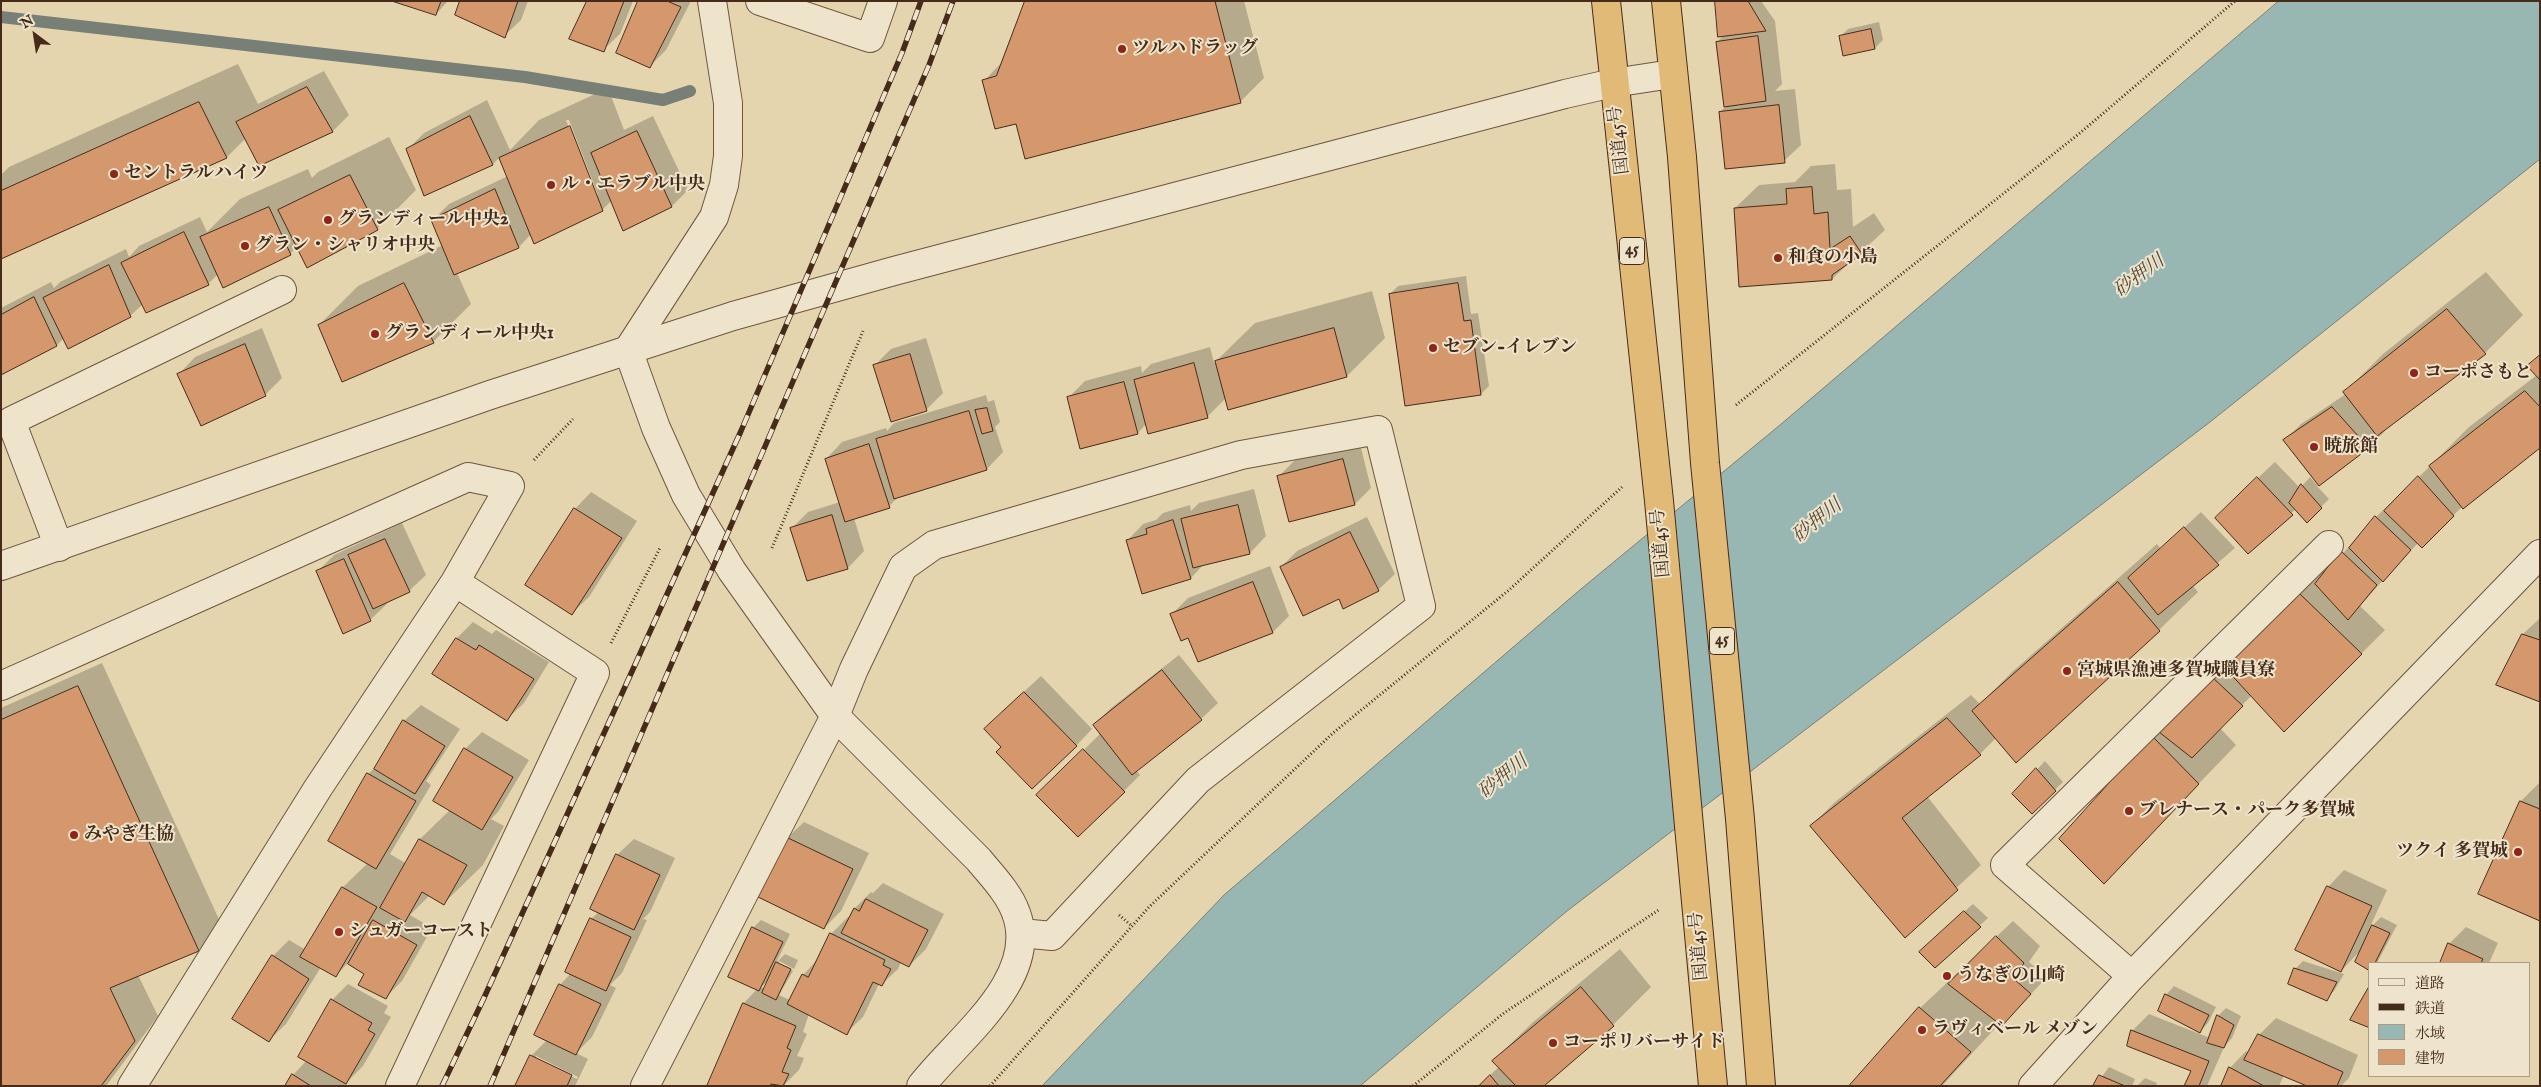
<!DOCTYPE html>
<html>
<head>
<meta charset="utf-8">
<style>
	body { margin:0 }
	#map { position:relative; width:2541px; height:1087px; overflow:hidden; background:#e4d5af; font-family:"IM FELL English","Noto Serif JP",serif }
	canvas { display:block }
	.frame { position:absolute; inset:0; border:2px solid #472b1a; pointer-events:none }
	.legend { position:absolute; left:2368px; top:962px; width:162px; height:115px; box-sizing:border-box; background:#ede4cb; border:1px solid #ab9a84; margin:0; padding:6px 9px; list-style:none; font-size:15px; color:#472b1a }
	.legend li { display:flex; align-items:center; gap:10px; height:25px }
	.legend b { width:25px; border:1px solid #ab9a84 }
	.north { position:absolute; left:10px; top:10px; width:50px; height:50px; -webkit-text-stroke:4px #ede4cb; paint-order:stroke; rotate:329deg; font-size:14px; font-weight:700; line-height:20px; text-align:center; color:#472b1a }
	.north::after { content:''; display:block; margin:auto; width:18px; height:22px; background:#472b1a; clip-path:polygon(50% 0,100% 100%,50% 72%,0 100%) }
</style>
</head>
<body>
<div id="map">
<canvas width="2541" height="1087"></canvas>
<div class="frame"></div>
<ul class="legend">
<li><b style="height:6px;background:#ede4cb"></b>道路</li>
<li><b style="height:6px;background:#472b1a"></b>鉄道</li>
<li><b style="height:14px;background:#98b7b3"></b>水域</li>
<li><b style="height:14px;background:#d5976c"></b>建物</li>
</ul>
<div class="north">N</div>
</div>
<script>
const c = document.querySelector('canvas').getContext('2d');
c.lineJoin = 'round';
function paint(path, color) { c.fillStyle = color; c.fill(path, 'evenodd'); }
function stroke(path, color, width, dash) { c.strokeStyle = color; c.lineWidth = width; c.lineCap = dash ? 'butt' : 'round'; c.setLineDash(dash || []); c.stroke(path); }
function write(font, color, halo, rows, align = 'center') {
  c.font = font + ' "IM FELL English","Noto Serif JP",serif'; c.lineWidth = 4; c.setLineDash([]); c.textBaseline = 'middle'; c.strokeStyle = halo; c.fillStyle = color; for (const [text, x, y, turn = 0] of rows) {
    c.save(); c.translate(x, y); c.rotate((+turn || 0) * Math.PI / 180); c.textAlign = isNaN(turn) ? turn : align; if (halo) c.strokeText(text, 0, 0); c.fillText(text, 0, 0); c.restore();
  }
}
const water = new Path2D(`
	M2279,1H2540V159L2210,422L1567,911L1360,1086H1042L1224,895L1581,589L1780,425Z`);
paint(water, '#98b7b3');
stroke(water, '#787f76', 1);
paint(new Path2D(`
	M396,1H448L436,14Z
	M461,1H528L521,20L504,36Z
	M588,1H633L620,34L603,50Z
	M640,1H691L666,50L649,67Z
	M1027,1H1244L1264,78L1240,102L1017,122L984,81L1003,61Z
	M1716,1H1761L1775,21L1782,84L1775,91L1795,89L1801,145L1784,161L1720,112L1725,107L1717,42L1725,34Z
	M1879,22L1883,40L1875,48L1844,55L1840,37L1848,29Z
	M238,64L258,104L324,71L349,115L333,131L260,164L246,138L227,157L1,257V175L9,167Z
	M608,88L624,130L653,116L688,190L672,206L612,200L602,210L531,234L519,247L457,273L471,304L433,342L319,325L358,286L443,245L432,221L449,204L508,176L500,157L493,164L408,149L424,133L487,100L510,150L539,120ZM566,120H569L598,195H595Z
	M389,137L416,190L377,229L307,266L298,246L290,254L218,274L208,284L143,304L130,316L64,338L57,345L1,374V308L51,282L54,288L60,282L126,249L129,257L139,246L200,217L207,232L240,199L308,169L312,178L318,172Z
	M1835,164L1837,190L1851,189L1853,227L1874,213L1885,230L1832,279L1735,208L1759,185L1795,182L1811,166Z
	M2486,272L2523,315L2485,353L2383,429L2385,431L2369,447L2317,486L2329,499L2307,521L2296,509L2248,552L2233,501L2275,462L2300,488L2310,477L2317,485L2319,484L2285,440L2301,424L2346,394L2345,392L2383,354Z
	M1466,276L1471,314L1478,313L1489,386L1481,394L1390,294L1398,286Z
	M1372,291L1385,338L1347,376L1226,398L1208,416L1149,432L1146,424L1138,433L1068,398L1085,381L1141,366L1142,373L1151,364L1210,347L1214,363L1255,323Z
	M262,328L282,378L266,394L202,424L179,374L195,357Z
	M926,338L943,393L926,410L875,365L891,349Z
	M2540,356V447L2463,506L2422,546L2418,543L2383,580L2360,606L2385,630L2284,731L2252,695L2220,728L2236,745L2104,882L2153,737L2324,570L2326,572L2376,517L2393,501L2394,502L2469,427L2537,375Z
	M986,395L988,402L994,400L1000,422L995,427L1003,452L987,469L900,495L889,506L854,518L864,551L848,568L808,580L792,528L808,512L840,502L826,459L842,442L886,428L887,431L894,423Z
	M1360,444L1371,488L1355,504L1279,476L1295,460Z
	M1254,489L1266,536L1250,553L1204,564L1191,578L1127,541L1143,524L1156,520L1163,513L1190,505L1191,511L1199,503Z
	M591,492L637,521L589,597L572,613L575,509Z
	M2201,512L2235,548L2192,585L2198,592L2159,630L1996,738L1980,754L1927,796L1981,865L1905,936L1811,826L1835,802L1971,695L1980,704L2012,672L2157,544L2161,549Z
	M1367,517L1395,574L1378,590L1339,597L1281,567L1297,551Z
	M402,523L426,575L409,591L386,602L387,604L370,620L317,572L334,555Z
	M1270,566L1289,616L1273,632L1189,637L1172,614L1188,598Z
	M2540,618V701L2498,685L2523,634Z
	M473,622L492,634L496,630L549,662L524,703L507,719L457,638Z
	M1179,655L1218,703L1201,719L1136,770L1140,775L1124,791L1038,795L1101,733L1094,725L1111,708Z
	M102,663L222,926L199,950L138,975L158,1016L106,1086H1V708Z
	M1041,676L1092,729L1076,746H1003L1002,712Z
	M421,705L460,729L426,781L431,785L390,854L407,864L420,839L450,810L465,749L482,732L529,760L498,812L491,819L504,826L483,865L444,903L430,895L410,915L432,928L402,981L385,998L366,973L348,963L335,976L321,967L286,1024L269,1040L273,956L289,940L306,950L343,887L368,863V774L378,765L404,721Z
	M2045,761L2063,782L2032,812L2014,794Z
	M2540,782V920L2521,801Z
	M804,822L869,853L841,911L824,928L787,838Z
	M634,839L675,858L650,912L643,919L647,920L622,973L610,985L616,988L592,1037L576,1053L588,1059L575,1086H516L531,1056L547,1040L560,985L571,973L591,919L599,912L617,855ZM536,1056L578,1077L577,1079L536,1059Z
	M2344,870L2387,890L2369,929L2381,917L2397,925L2377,963H2370L2361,950L2341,971L2328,887Z
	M883,883L944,914L926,949L909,966L901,962L898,969L881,985L879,984L863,1017L846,1033L809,1014L803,1032L807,1034L797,1056L804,1058L799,1070L783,1086H708L744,1003L757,989L753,928L761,920L790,934L776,963L785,954L798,960L794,969L779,961V964L793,971L779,995L790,1000L803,975L818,959L831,934L848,917L850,918L855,908L871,892L873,893ZM770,979L765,989L761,987Z
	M1973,904L1988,918L1935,966L1928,944Z
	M2013,921L2040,946L2029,962L2047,977L2018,1008L2002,1025L2000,1023L1942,1086H1850L1920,1008Z
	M2466,927L2498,943L2489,963H2441L2449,944Z
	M1620,949L1651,987L1613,1025L1542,1086H1478L1499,1067L1493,1061L1532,1023Z
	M2303,961L2344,974L2334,991L2326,999L2295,969Z
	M348,984L388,1006L384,1013L391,1017L363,1066L348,1081L346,1086H287L293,1075L307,1060L332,1000Z
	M2174,986L2216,1007L2208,1023L2200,1031L2166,995Z
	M2226,1008L2241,1016L2232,1038L2224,1047L2207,1086H2186L2193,1071L2132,1031L2149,1014L2210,1038L2218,1016Z
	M2276,1018L2358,1055L2349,1078L2341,1086H2310L2284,1075L2279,1086H2223L2230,1068L2246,1051L2249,1053L2259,1035Z
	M2109,1067L2135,1079L2132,1086H2095Z
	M2145,1078L2157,1083L2156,1086H2137Z`), '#0003');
stroke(new Path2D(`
	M1,17L525,77L663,100L690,91`), '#787f76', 12);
const building = new Path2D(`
	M392,1H441L436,15Z
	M460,1H518L505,38L455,15Z
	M587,1H624L604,52L569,39Z
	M638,1H667L681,7L650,68L616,53Z
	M1025,1H1215L1241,103L1025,159L1016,124L995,129L982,80L996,76Z
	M1715,1H1748L1766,31L1718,37Z
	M1871,29L1875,49L1843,56L1839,36Z
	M1758,36L1766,101L1724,107L1716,42Z
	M307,87L333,132L259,166L236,122Z
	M199,102L227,158L1,259V191Z
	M1779,105L1785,163L1725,169L1719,112Z
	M470,116L493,165L424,196L406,149Z
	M570,126L603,211L534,244L499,158Z
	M637,131L672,207L623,231L591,153Z
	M350,175L378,230L307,268L278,210Z
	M1812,187L1814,214L1828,212L1830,249L1850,236L1862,254L1832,275V280L1739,287L1734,208L1787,204L1786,189Z
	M495,189L519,248L454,275L431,220Z
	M269,207L291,255L223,288L200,237Z
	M184,232L209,285L146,313L121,263Z
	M109,265L131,317L68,349L43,298Z
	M404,283L434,343L342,382L318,325Z
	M1458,283L1464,321L1471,320L1481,395L1405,406L1389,294Z
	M34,297L57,346L1,375V315Z
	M2447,309L2486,354L2377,436L2343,392Z
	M1334,328L1347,377L1228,410L1215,361Z
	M245,344L266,396L201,426L177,374Z
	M910,354L927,411L891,422L873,365Z
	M2540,355V380L2527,366Z
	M1194,363L1208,418L1148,434L1134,380Z
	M1124,382L1138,434L1080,449L1067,397Z
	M2525,391L2540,407V448L2463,509L2429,466Z
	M2332,407L2369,448L2319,486L2283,440Z
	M987,408L993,431L982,434L975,410Z
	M969,411L987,470L894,499L876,439Z
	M869,444L890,508L845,522L825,459Z
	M1343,459L1355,505L1289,522L1277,476Z
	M2418,476L2454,516L2422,548L2384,511Z
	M2257,477L2293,515L2248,554L2215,518Z
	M2301,484L2322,508L2307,523L2289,503Z
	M1238,505L1250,554L1193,568L1181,519Z
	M574,508L622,538L572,615L525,585Z
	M832,515L848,569L807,581L790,528Z
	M2375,516L2411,550L2383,582L2349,548Z
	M1173,520L1191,579L1142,594L1126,540L1147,534L1146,529Z
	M2184,527L2219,565L2158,615L2128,578Z
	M1350,532L1379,591L1343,609L1339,599L1303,616L1280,567Z
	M385,539L410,592L373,609L348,555Z
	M2341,551L2377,585L2348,620L2315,584Z
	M344,559L371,621L343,634L316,571Z
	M1253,582L1273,633L1198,662L1188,638L1181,641L1170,614Z
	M2118,582L2160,631L2016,763L1972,711Z
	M2299,593L2362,654L2284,732L2225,668Z
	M2522,634L2540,640V702L2496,685Z
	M456,638L476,650L479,645L534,679L507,721L432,674Z
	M1162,670L1202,720L1132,775L1093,725Z
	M2212,677L2243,706L2192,758L2159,732Z
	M78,686L199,951L110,988L135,1041L101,1086H1V720Z
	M1024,692L1077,746L1032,789L996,752L1001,747L984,729Z
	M1947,718L1981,755L1902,818L1958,890L1905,938L1810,826Z
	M403,720L445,746L415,794L374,769Z
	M2152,736L2199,784L2104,884L2059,839Z
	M464,748L513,777L482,830L433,801Z
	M1083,749L1125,792L1078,837L1036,795Z
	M2036,768L2056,791L2032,814L2012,794Z
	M367,773L416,801L376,869L328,841Z
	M2520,801L2540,809V921L2478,894Z
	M786,837L853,869L824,929L758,897Z
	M419,839L467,865L444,905L422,892L405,922L380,908Z
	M616,854L660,875L634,930L590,909Z
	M2327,886L2372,906L2341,972L2295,950Z
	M342,887L377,907L336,977L300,957Z
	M866,899L928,930L909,967L841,933L854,908L859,911Z
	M1964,911L1981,927L1935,968L1919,952Z
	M590,918L631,937L606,991L565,972Z
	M373,920L417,945L386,999L358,985L364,974L348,964Z
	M2372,925L2390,933L2375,963H2370V971L2355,962Z
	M752,927L783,942L759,991L728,977Z
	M830,933L885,960L883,965L891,969L882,986L873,982L847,1035L787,1004L802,974L808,977Z
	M1996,936L2024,963L2014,979L2031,994L2002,1026L1948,984Z
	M2448,943L2483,959L2481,963H2440Z
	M272,955L309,979L269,1042L232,1019Z
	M776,962L791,969L776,1000L762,993Z
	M2294,968L2337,982L2327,1001L2288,984Z
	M559,984L601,1004L576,1055L534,1035Z
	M2370,985V1028L2350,1020Z
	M1581,987L1614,1026L1544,1086H1516L1492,1061Z
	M2165,994L2209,1015L2200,1033L2158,1011Z
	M331,999L372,1023L368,1030L375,1034L346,1084L298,1057Z
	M743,1003L796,1026L787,1048L791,1050L782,1072L789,1074L783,1086L771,1084L770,1086H707Z
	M1919,1007L1971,1052L1940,1086H1849Z
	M2217,1015L2234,1025L2224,1048L2207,1043Z
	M2131,1030L2209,1061L2199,1086H2184L2191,1071L2127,1046Z
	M2258,1034L2343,1072L2337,1086H2307L2244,1060Z
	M530,1055L572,1075L567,1086H515Z
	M2229,1067L2264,1086H2221Z
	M292,1074L311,1086H285Z
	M1490,1075L1499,1086H1479Z
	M2099,1075L2125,1086H2093Z`);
paint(building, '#d5976c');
stroke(building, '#472b1a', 1);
const minor = new Path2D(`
	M760,1L870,38L883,1
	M628,350L714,217L724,185L728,156V103L712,1
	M59,547L11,421L282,290
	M1,686L468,477L510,486L455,582L318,788L132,1086
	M2132,976L2005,865L2329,545
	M400,1086L595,673L455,582
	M645,1086L835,716L854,669L903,567L934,545L1241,455L1378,430L1421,606L1198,780L1052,936L1021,933`);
const tertiary = new Path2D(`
	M628,350L656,428L686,495L732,571L835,716L979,860C992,876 1009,893 1016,913C1041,979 956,1040 921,1086
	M1,566L490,395L733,316L894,271L1565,94L1613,83L1672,74
	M2033,1086L2132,976L2540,554`);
const trunk = new Path2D(`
	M1606,1L1659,501L1713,1086
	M1666,1L1682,157L1705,463L1740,819L1761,1086`);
stroke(minor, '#6e563f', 30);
stroke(tertiary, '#6e563f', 30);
stroke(trunk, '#472b1a', 30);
stroke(new Path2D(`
	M1736,405L2080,133L2235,1
	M534,460L573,419
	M772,548L863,331
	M611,643L660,548
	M1119,915L1132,926
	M990,1086L1149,907L1333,733L1509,590L1622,487
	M1413,1086L1504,1013L1660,909`), '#472b1a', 3, [1, 2.5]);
stroke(minor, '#ede4cb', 28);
stroke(tertiary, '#ede4cb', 28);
stroke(trunk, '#e2ba78', 28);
const rail = new Path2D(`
	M442,1086L483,1000L741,431L902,53L921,1
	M490,1086L929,65L953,1`);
stroke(rail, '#472b1a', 5.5);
stroke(rail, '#ede4cb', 4, [11]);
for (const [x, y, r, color] of [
	[1122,49,5,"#8f2418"],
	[114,174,5,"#8f2418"],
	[551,185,5,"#8f2418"],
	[328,220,5,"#8f2418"],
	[245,246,5,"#8f2418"],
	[1778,258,5,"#8f2418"],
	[375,334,5,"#8f2418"],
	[1433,348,5,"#8f2418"],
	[2414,373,5,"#8f2418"],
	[2314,447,5,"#8f2418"],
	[2067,671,5,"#8f2418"],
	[2129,811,5,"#8f2418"],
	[74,835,5,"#8f2418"],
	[2518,852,5,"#8f2418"],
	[339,932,5,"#8f2418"],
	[1947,976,5,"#8f2418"],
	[1922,1030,5,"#8f2418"],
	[1553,1043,5,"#8f2418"]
]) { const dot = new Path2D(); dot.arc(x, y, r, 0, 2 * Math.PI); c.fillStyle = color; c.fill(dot); stroke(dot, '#ede4cb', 2); }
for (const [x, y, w] of [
	[1632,251,25],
	[1722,641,25]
]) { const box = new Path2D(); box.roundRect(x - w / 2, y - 13.5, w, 27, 4); c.fillStyle = '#ede4cb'; c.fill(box); stroke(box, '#472b1a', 1); }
write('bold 16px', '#472b1a', null, [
	["45",1632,251],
	["45",1722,641]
]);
write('bold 18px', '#472b1a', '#ede4cb', [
	["ツルハドラッグ",1132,49],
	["セントラルハイツ",124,174],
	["ル・エラブル中央",561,185],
	["グランディール中央2",338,220],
	["グラン・シャリオ中央",255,246],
	["和食の小島",1788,258],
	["グランディール中央1",385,334],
	["セブン-イレブン",1443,348],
	["コーポさもと",2424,373],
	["暁旅館",2324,447],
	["宮城県漁連多賀城職員寮",2077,671],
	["ブレナース・パーク多賀城",2139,811],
	["みやぎ生協",84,835],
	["ツクイ 多賀城",2508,852,"right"],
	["シュガーコースト",349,932],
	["うなぎの山崎",1957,976],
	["ラヴィベール メゾン",1932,1030],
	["コーポリバーサイド",1563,1043]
], 'left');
write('18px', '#472b1a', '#ede4cb', [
	["国道45号",1620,140,-97],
	["国道45号",1662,543,-95],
	["国道45号",1700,946,-95]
]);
write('italic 19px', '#574739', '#ede4cb', [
	["砂押川",2140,277,-37],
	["砂押川",1818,522,-39],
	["砂押川",1504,778,-39]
]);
</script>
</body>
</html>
